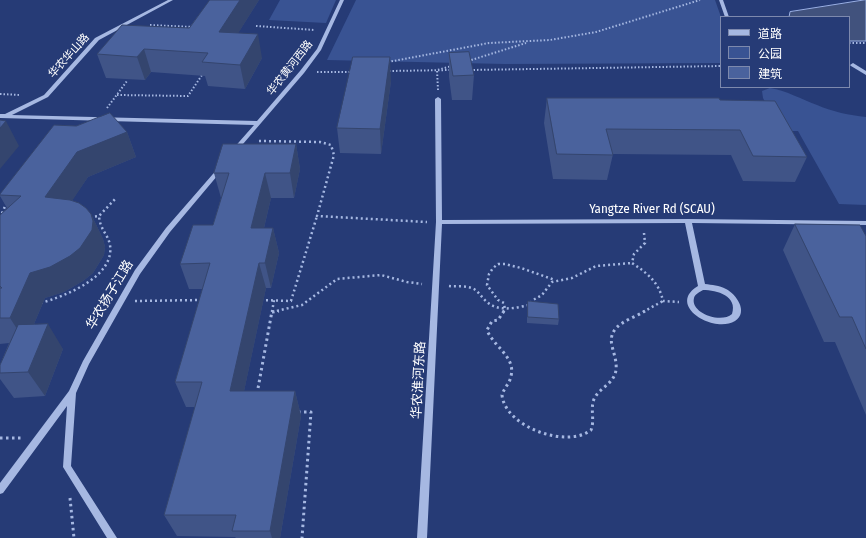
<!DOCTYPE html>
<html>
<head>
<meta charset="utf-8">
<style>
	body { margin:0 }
	#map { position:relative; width:866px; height:538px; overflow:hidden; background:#263b76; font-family:"Fira Sans Condensed","Noto Sans SC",sans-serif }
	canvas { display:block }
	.legend { position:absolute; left:720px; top:16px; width:130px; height:72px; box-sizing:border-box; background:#263b76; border:1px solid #7d89ad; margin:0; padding:5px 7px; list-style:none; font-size:12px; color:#fff }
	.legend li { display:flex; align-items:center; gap:8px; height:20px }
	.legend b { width:20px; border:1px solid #7d89ad }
</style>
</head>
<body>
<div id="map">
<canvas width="866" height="538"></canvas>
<ul class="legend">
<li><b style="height:5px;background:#a6b8e2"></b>道路</li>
<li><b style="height:11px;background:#395393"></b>公园</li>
<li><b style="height:11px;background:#4a629d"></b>建筑</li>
</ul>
</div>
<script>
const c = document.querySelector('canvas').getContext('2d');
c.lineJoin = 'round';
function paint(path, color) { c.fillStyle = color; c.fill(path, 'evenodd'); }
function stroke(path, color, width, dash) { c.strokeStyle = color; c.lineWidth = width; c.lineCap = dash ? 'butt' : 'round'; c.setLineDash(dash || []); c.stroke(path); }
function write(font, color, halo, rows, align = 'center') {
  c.font = font + ' "Fira Sans Condensed","Noto Sans SC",sans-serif'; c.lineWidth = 3; c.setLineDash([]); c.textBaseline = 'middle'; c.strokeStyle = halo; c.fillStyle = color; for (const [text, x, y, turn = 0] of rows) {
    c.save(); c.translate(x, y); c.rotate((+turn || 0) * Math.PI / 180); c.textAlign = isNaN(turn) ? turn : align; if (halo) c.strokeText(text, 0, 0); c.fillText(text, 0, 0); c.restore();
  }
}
paint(new Path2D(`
	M280,0H336L326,23L269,20Z
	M356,0H715L721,17V63L505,64L327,60Z
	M770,88C787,91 801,99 817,105C833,112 849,115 866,117V205L839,204L798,131H780L763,98L762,91Z`), '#395393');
const water = new Path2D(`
	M866,0V41H849V17H789L790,12Z`);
paint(water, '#41527d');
stroke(water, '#9bb0e3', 1);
stroke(new Path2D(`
	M150,25L193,27
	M256,26L315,30
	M849,43H866
	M468,61L526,43
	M388,62L489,43L550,40L596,32L700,0
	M470,70L721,66
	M389,71L451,70
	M317,72H352
	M438,90L437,70L452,66
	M0,94L20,95
	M117,95L188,96L202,75
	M107,108L127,81`), '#a6b8e2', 2, [1.5, 2]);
stroke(new Path2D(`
	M259,141L320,142L331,145L334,155L317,216L427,222
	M90,217L99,216L116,198
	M0,218L6,204
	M644,233L645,243L634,254L632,263C647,273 659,282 663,301L679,302
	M449,286C457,287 466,285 474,289C479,292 482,298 487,302C498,312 516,308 529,305L533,300L542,295L552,282L572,278L596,266L632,263
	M261,300L291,301L317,216
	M135,301L202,300
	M41,303C65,296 115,277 110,245C108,234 100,230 99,216
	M272,312L302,305L337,279L381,275L407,282L422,284
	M272,312L274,300
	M503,312L505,310L504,303L498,300L487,285L489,274L493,268L498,264H505L521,268L555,280
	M643,312L663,301`), '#a6b8e2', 2.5, [2, 3]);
stroke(new Path2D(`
	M504,311L498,320L492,321L487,330C493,346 516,357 511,376C510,383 504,388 502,395C505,427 567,449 591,430C595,420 590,409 594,399C599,388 614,384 616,370C617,362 614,354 612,346C607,324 631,320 645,311
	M272,312L279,311
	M257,394L272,311
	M298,412H311L302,538
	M0,438H21
	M70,498L74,538`), '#a6b8e2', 3, [2.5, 3.5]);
paint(new Path2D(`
	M168,0H173L99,40L48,97L12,115L257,121L300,71L317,49L340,0H344L321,50L304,73L237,151H233L232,150L254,125L0,118V114H5L44,95L95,38Z
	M719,0H723L729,17H725Z
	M853,63L866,71V75L851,66L850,65Z
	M438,97L441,99L442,220L688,219L866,221V225L692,223L705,284C712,285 719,285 726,289C736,294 749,312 735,321C713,334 666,305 698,286L685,223L442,224L427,538H417L436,222L435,99ZM703,290C717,290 738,296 732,314C721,324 690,313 694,298C695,294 700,292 703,290Z
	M221,166L223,167L224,168L223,169L170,232L140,274L89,364L76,393L71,466L117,538H107L63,467L67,406L3,493L0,494V483L69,391L83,361L135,270L166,228L219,167Z`), '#a6b8e2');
paint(new Path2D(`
	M210,0H259L238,33L262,58L245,89L208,86L205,76L151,72L145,80L106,78L97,54L189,28Z
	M449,53L474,75L472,100H452L449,77Z
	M391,81L381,154L340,153L337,128Z
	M547,98L720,100L807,157L795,182L743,181L731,155L613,154L607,180L553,179L544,123Z
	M127,132L136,157L88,177L72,200L91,214L103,239L105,247L104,255L93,273L83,281L64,292L45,298L34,324L63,349L45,396L14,398L0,379V365L9,343L0,344V215L7,208L0,196V194Z
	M296,144L300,169L294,198H271L264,228H273L279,253L271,288H266L244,391H295L301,416L280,538H236L235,537L177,536L164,515L195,407H186L175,382L203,289H189L180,264L213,225L221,198L214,173Z
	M795,224L866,236V415L835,342H824L783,250Z
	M528,301L559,319L558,325L527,323V307Z`), '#405487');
paint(new Path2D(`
	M240,0H259L224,56L219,32Z
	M258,34L262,58L245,89L240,65Z
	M144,49L151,72L145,80L137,57Z
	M390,57L391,81L381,154L380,129Z
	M6,121L19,146L0,169V128Z
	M127,132L136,157L88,177L58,222L45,197L77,152Z
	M296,144L300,169L294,198L290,173Z
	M265,173L271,198L258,253L251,228Z
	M91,214L103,239L105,247L104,255L93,273L83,281L64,292L45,298L26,343L10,318L30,273Z
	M273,228L279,253L271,288L265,263Z
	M259,263L266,288L239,415L230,391Z
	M48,324L63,349L45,396L28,372Z
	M295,391L301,416L280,538H272L270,531Z`), '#34456e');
const building = new Path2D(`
	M210,0H240L219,32L258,34L240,65L202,62L208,53L144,49L137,57L97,54L122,25L189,28Z
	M469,52L474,75L453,76L449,53Z
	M353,57H390L380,129L337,128Z
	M547,98H719L720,100L775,101L807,157L753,156L740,130L606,129L613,155L557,154Z
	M110,113L127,132L77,152L45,197L70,200L79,203L86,208L91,214L93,221L92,230L80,248L70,256L50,267L30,273L10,318H0V288H2L0,286V215L21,196L0,195V194L54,125L76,126Z
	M0,120L6,121L0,128Z
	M223,144H296L290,173H265L251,228H273L265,263H259L230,391H295L270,531H232L236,515H164L202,382H175L210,263L180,264L193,225H213L229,173H214Z
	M795,224L860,225L866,236V349L852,317H840Z
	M528,301L558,304L559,319L528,317Z
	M48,324L28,372L0,373V365L18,325Z`);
paint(building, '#4a629d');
stroke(building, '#34456e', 1);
write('11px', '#fff', '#263b76', [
	["华农华山路",69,56,-48],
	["华农黄河西路",290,68,-52]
]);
write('13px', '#fff', '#263b76', [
	["Yangtze River Rd (SCAU)",652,209],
	["华农扬子江路",110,295,-59],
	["华农淮河东路",419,380,-87]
]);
</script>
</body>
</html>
